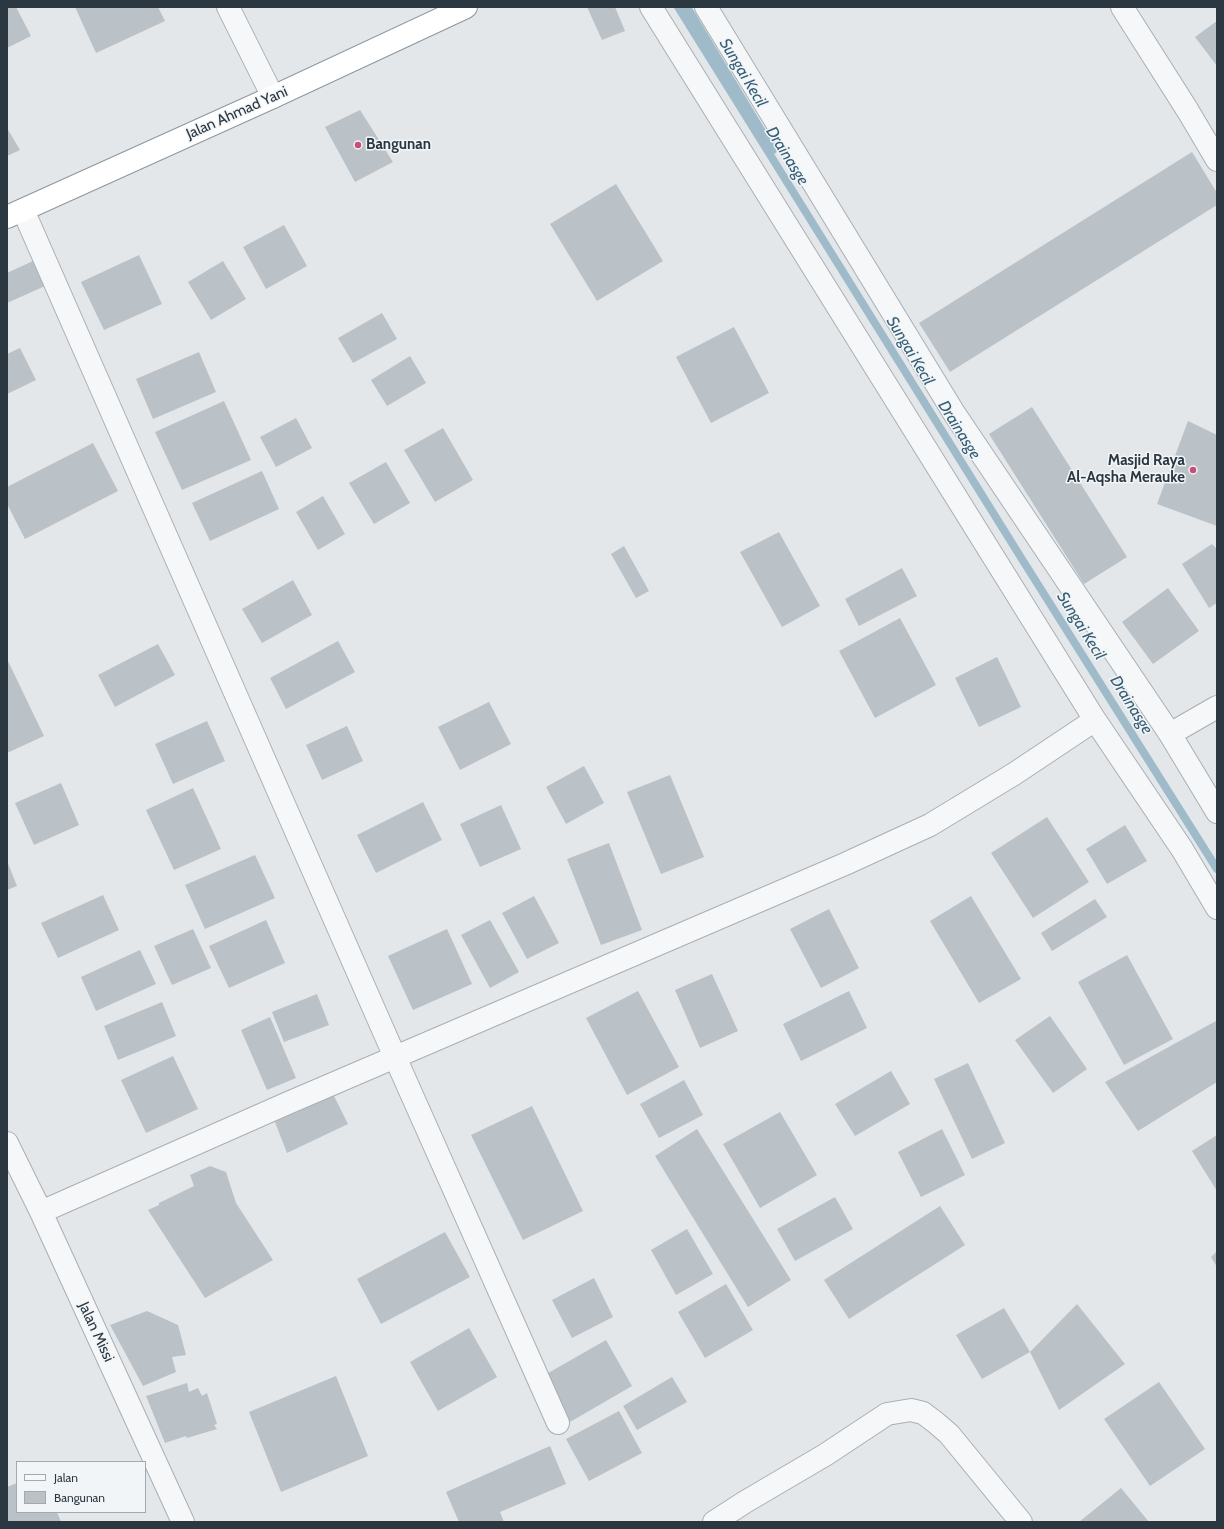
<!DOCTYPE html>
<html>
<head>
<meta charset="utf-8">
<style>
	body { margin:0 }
	#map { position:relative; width:1224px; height:1529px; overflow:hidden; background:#e3e7ea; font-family:Cabin,sans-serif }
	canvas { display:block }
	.frame { position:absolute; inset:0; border:8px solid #2b3842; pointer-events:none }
	.legend { position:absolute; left:16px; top:1461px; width:130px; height:52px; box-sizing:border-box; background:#f2f5f8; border:1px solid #a2a9af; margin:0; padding:5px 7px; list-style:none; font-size:12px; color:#2b3842 }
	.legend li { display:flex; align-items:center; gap:8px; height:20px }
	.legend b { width:20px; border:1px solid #a2a9af }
</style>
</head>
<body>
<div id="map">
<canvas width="1224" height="1529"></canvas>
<div class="frame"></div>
<ul class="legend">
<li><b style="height:5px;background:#f5f7f9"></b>Jalan</li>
<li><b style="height:11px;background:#bac1c7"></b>Bangunan</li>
</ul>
</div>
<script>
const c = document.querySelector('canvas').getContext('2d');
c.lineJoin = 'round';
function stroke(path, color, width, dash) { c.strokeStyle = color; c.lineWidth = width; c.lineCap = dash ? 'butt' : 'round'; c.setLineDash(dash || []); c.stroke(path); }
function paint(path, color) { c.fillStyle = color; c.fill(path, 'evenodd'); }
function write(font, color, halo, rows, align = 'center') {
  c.font = font + ' Cabin,sans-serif'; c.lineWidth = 3; c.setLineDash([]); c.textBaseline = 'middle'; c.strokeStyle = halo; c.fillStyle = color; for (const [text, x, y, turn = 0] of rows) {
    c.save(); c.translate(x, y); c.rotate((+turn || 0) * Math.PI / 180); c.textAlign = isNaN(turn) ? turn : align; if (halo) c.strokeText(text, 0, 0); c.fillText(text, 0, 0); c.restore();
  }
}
stroke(new Path2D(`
	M678,7L1020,556L1217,869
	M687,7L773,150`), '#9fbbc9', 8);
paint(new Path2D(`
	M7,7H16L31,36L7,48Z
	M75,7H158L165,21L96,53Z
	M587,7H615L625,31L602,40Z
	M1217,21V66L1195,37Z
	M360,110L393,162L355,182L325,127Z
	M7,128L20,150L7,156Z
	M1192,152L1217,193V205L950,372L919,323Z
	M616,184L663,261L597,301L550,224Z
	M284,225L307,266L266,289L243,247Z
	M139,255L162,304L104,330L81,282Z
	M33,261L45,286L7,303V273Z
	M223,261L246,299L211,320L188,282Z
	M382,313L397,339L353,363L338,338Z
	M734,327L769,393L711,423L676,357Z
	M20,348L36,380L7,394V354Z
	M199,352L216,392L153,419L136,379Z
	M410,356L426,383L387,406L371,380Z
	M224,401L251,460L182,490L155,432Z
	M1032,407L1127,557L1084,584L989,434Z
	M296,418L312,448L276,467L260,437Z
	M1188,421L1217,435V526L1157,504Z
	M443,428L473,480L435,502L404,450Z
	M93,443L118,491L25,539L7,504V487Z
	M386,462L410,503L374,524L349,483Z
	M262,471L279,509L210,541L192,503Z
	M323,496L345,534L318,550L296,512Z
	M779,532L820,606L782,627L740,552Z
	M1212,544L1217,549V603L1209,608L1182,564Z
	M624,546L649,591L636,598L611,554Z
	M902,568L917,596L859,626L845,599Z
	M293,580L312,615L262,643L242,609Z
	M1168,588L1199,631L1153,664L1122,622Z
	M900,618L936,685L875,718L839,651Z
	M338,641L355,672L286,709L270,678Z
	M158,644L175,675L115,707L98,675Z
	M997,657L1021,707L979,727L955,678Z
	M7,659L44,736L7,753Z
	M489,702L511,744L460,770L438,727Z
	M207,721L225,761L173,784L155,744Z
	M347,726L363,761L322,780L306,745Z
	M584,766L604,803L566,824L546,787Z
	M670,775L704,857L661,874L627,792Z
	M61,783L79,825L34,845L15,803Z
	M193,788L221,849L174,870L146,810Z
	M423,802L442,840L376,873L357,835Z
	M501,805L521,849L480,867L460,824Z
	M1047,817L1089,882L1033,918L991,853Z
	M1125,825L1147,861L1107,884L1086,849Z
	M609,843L642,930L601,945L567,859Z
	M255,855L275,898L205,929L185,885Z
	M7,861L17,886L7,890Z
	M103,895L119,930L58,958L41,923Z
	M534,896L559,943L527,959L502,913Z
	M971,896L1021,979L979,1003L930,921Z
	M1095,899L1107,917L1052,951L1041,933Z
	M829,909L859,968L821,988L790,929Z
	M266,920L285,963L229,988L209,946Z
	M490,920L519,972L490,988L461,935Z
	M193,929L211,968L172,985L154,946Z
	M447,929L472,984L413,1010L388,956Z
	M140,950L156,984L96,1011L81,977Z
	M1127,955L1173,1039L1124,1065L1078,982Z
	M712,974L738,1031L700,1048L675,990Z
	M638,991L679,1067L627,1095L586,1018Z
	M849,991L867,1028L801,1061L783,1024Z
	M317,994L329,1025L284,1042L272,1012Z
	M162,1002L176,1036L118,1060L104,1026Z
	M1050,1016L1087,1069L1053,1093L1015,1040Z
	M270,1017L296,1078L267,1090L241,1030Z
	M1216,1021L1217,1082L1138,1131L1105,1082Z
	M173,1056L198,1109L146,1133L121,1080Z
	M968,1063L1005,1143L972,1159L934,1079Z
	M891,1071L910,1104L855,1136L835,1104Z
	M684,1080L703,1115L659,1138L640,1104Z
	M333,1094L348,1124L287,1153L273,1117Z
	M532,1106L583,1211L523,1240L471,1135Z
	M780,1112L817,1175L760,1208L723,1144Z
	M697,1129L791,1280L748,1307L655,1156Z
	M942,1129L965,1175L921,1197L898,1152Z
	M1217,1135V1191L1192,1151Z
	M210,1166L226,1172L236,1203L273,1260L205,1298L148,1210L159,1205V1203L194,1186L190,1175Z
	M835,1197L853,1229L795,1261L777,1229Z
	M940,1206L965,1245L849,1319L824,1280Z
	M687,1229L713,1274L676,1295L651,1250Z
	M445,1232L470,1277L381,1324L357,1279Z
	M1217,1251V1267L1211,1257Z
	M594,1278L613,1317L572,1338L552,1300Z
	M726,1284L753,1330L705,1358L678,1312Z
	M1077,1304L1125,1364L1059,1410L1030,1352Z
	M1004,1308L1030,1352L982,1379L956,1335Z
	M147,1311L178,1325L186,1355L172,1357L176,1372L143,1386L110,1325Z
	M469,1328L497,1377L438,1411L410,1362Z
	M606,1340L632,1386L570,1422L543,1376Z
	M336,1376L368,1456L281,1492L249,1412Z
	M672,1377L687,1402L637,1430L623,1406Z
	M1159,1382L1205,1449L1150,1486L1104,1419Z
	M187,1383L189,1392L198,1388L202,1396L207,1393L217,1424L214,1425L217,1429L187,1438L186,1436L165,1443L146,1396Z
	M619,1411L642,1453L589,1481L566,1439Z
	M550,1446L566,1484L500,1512L504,1522H459L446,1492Z
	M17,1483V1512H57L61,1522H7V1487Z
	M1121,1488L1149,1522H1079Z`), '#bac1c7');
const street = new Path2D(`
	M228,7L273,97
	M706,7L954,413L1170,734L1217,707
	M1122,7L1188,111L1217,160
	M23,210L395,1057L558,1423
	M1095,720L1182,849L1217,908
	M1170,734L1217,812
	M7,1143L41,1212L183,1522
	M41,1212L288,1103L845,864L930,825L1014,774L1095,720L651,7
	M714,1522L745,1502L825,1455L887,1414L911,1410L923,1413L935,1422L949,1434L1021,1522`);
const highway = new Path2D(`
	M7,217L273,97L466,7`);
stroke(street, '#a8afb4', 24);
stroke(highway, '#8a97a0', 24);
stroke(street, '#f5f7f9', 22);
stroke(highway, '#fff', 22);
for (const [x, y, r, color] of [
	[358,145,4,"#ca4d77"],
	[1193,470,4,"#ca4d77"]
]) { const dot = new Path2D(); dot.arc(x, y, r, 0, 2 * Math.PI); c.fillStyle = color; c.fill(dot); stroke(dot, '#f2f5f8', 1.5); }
write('15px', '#2b3842', '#f2f5f8', [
	["Jalan Ahmad Yani",237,113,-24],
	["Jalan Missi",96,1332,65]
]);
write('bold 15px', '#2b3842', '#f2f5f8', [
	["Bangunan",366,145],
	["Masjid Raya",1185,461,"right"],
	["Al-Aqsha Merauke",1185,478,"right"]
], 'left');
write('italic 16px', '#365e74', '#f2f5f8', [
	["Sungai Kecil",743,73,59],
	["Drainasge",787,156,58],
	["Sungai Kecil",910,351,59],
	["Drainasge",959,430,58],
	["Sungai Kecil",1081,626,58],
	["Drainasge",1131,705,58]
]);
</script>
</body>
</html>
